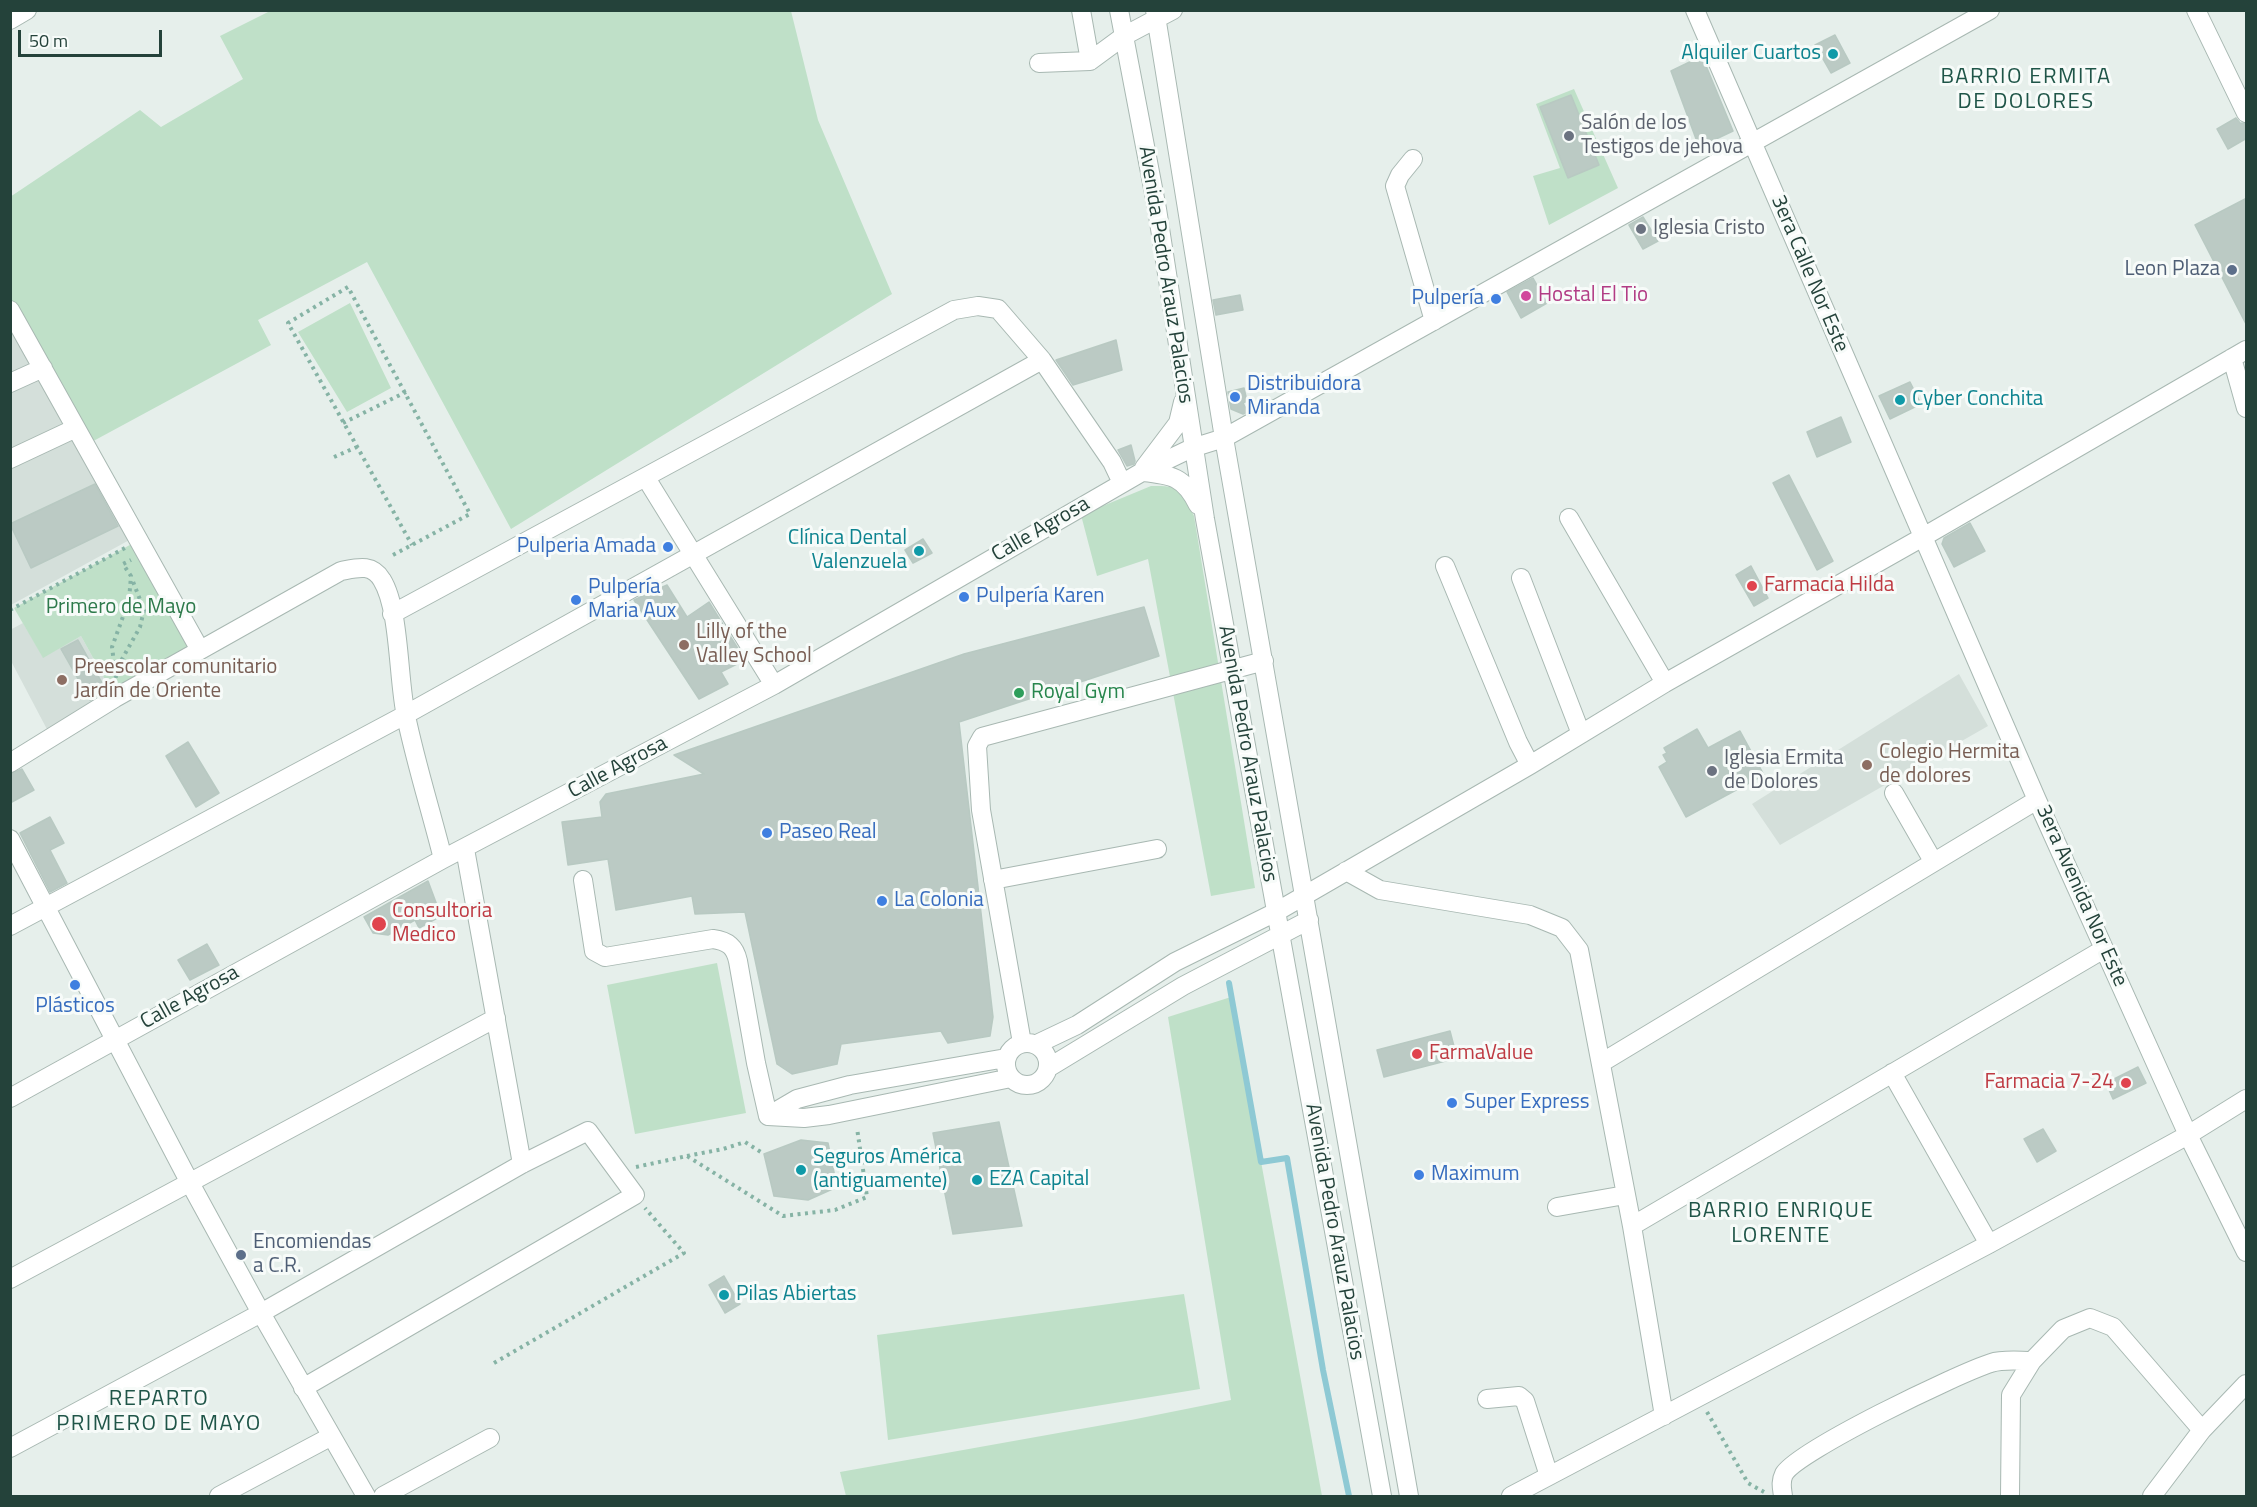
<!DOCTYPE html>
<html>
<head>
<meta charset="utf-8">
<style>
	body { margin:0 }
	#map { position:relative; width:2257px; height:1507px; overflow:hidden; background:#e6efeb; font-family:"Titillium Web",sans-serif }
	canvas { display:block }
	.frame { position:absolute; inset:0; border:12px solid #24423a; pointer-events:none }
	.scale { position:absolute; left:18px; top:30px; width:144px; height:27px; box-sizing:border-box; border:3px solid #24423a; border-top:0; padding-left:8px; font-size:18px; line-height:21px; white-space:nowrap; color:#24423a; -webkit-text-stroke:4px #f7fbf9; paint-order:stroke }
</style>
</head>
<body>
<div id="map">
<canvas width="2257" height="1507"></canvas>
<div class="frame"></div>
<div class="scale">50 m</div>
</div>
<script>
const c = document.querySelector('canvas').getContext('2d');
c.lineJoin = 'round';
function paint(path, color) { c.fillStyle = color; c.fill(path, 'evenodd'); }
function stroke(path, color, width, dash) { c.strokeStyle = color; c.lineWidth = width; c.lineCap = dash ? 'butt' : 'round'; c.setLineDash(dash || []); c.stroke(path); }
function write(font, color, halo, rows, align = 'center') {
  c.font = font + ' "Titillium Web",sans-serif'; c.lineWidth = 6; c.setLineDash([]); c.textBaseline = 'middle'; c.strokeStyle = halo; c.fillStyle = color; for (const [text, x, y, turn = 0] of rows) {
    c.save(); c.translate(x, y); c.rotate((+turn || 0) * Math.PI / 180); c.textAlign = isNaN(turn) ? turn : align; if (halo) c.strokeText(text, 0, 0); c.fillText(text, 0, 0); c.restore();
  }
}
paint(new Path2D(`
	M10,320L133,538L11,605H10Z
	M23,623L43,657L81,636L115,698L50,735L11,661L10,630Z
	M1959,674L1988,726L1780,845L1752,804Z`), '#d4dfda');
paint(new Path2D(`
	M270,11H791L818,120L892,294L511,529L367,262L258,320L271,345L86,445L11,310L10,197L140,110L161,127L243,79L220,36Z
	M1574,89L1618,188L1549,225L1533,176L1560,168L1536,104Z
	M350,303L391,388L347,412L298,332Z
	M1151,486C1180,485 1183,490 1194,516L1255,888L1211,896L1148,559L1097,576L1081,515Z
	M139,540L200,650L114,696L81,636L43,658L14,608Z
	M717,963L746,1113L635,1134L607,985Z
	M1231,997L1322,1496H846L840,1472L1131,1420L1231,1400L1168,1017Z
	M1184,1294L1200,1389L888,1440L877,1335Z`), '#bfe0c8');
stroke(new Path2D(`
	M1229,983L1261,1162L1287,1158L1323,1370L1349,1496`), '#8ec9d4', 6);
const building = new Path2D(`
	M1835,35L1850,63L1831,73L1815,45Z
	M1702,56L1733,131L1699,147L1671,71Z
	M1571,95L1599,165L1568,178L1540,107Z
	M2236,118L2240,123L2247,124V138L2228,149L2217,129Z
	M2247,198V326L2195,225Z
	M1643,217L1658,241L1643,249L1629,225Z
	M1533,278L1547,303L1521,318L1507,292Z
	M1240,295L1243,310L1216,315L1213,300Z
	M1116,340L1122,370L1073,385L1056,360Z
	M1910,382L1921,404L1890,419L1879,396Z
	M1244,388L1247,401L1243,403L1248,412L1243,414L1231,409L1228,392Z
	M1841,417L1851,442L1817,457L1807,432Z
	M1131,445L1135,461L1134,464L1127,466L1118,450Z
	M1789,475L1833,561L1817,570L1773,483Z
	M95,484L118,526L31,568L10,524Z
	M1970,523L1985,551L1954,567L1942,544L1944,538Z
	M923,539L932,553L913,563L905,550Z
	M1751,566L1768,598L1754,606L1736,575Z
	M667,585L687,617L709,602L745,660L721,672L728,684L699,699L634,600Z
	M1144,607L1159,656L959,722L993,1017L990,1036L948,1043L941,1031L841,1044L837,1064L792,1074L777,1064L745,912L695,914L692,896L616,910L608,859L568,865L562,822L602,817L600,802L606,794L704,774L674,755L964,654Z
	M78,640L106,690L90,700L61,649Z
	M1697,729L1708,748L1740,731L1764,775L1686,817L1659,767L1667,762L1663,755L1667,753L1664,748Z
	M188,742L219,793L196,807L166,756Z
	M22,769L34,790L10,803V774Z
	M50,817L64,843L50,850L67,883L50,892L20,833Z
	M428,881L441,916L419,928L415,920L388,935L373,933L364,917Z
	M207,944L219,965L190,980L178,960Z
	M1450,1031L1457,1058L1384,1077L1377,1050Z
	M2138,1067L2146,1083L2113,1099L2106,1083Z
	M999,1122L1022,1226L953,1234L933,1133Z
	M2043,1129L2056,1151L2037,1162L2024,1139Z
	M801,1140L828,1143L837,1187L808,1200L774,1196L764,1154Z
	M724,1276L740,1304L725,1313L709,1285Z`);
paint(building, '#bbcac4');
stroke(building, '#b8c9c2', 1.5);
const minor = new Path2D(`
	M1081,10L1090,61
	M1119,10L1157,209L1205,519L1382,1496
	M1155,10L1224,438L1409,1496
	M1695,10L2037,800L2188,1135L2246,1252
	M2196,10L2246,113
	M10,20L27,10
	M1039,63L1090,61L1124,36L1173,10
	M1413,159L1400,175L1395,186L1434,321
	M10,310L200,650
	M2232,358L2246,408
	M10,383L43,368
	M10,459L76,428
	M1144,468L1178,423L1183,402
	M1142,472C1171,475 1184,476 1198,505
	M646,478L774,685
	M1569,518L1665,683
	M1445,566L1518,742L1530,765
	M1521,578L1581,734
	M392,614L954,310L978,306L998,309L1042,360
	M10,763L115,698L341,571C357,568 372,563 382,580C400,609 398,680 406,716C416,764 431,811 443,859
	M1894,793L1933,861
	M10,839L190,1183L261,1313L366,1496
	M465,849L522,1164
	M1346,871L1380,890L1530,915L1562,928L1579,950L1632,1226L1664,1416
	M583,880L594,951L605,957L713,939C728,941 735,947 738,961L756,1063L768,1116
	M993,880L1157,849
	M10,926L405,715L1042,360L1112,462L1122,483
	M1006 1064a21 21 0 1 1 42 0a21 21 0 1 1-42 0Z
	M1022,1043L981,810L977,746L982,737L1264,661
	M1037,1044L1077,1025L1175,962L1276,912L1530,765L1665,683L1923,537L2246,350
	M1601,1063L2037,800
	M1048,1068L1183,986L1309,920
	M1892,1073L1989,1244
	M10,1098L443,859L774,685L1142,472L1192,448L1224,438L1990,10
	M768,1116L797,1099L850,1085L1006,1058
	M768,1116L804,1118L829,1115L1011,1078
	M1557,1207L1625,1195
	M1632,1226L2104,949
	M10,1279L496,1018
	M1487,1399L1519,1396L1525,1401L1549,1476
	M10,1448L261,1313L522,1164L588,1131L635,1195L303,1388
	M219,1496L330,1437
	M383,1496L490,1438
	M1511,1496L1989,1244L2188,1135L2246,1099
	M1783,1496C1782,1488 1780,1482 1784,1474C1797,1451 1959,1373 1991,1363C2003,1359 2019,1361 2032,1361
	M2010,1496L2011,1395L2032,1361L2063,1329L2090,1318L2113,1327L2202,1430
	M2152,1496L2202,1430L2246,1384`);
stroke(minor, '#a8b8b2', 20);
stroke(new Path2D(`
	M343,423L406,392
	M334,457L357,447
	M393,555L470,514L348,287L288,323L412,545
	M10,610L125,548
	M120,675L121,661L140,627L144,610L132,579
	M116,678L112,647L129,600L131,576L123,564L131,560
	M687,1156L723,1149L745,1142L764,1154
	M636,1167L687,1156L783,1216L835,1210L867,1197L857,1128
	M494,1363L684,1253L645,1208
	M1707,1412L1748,1483L1764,1492`), '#86b3a5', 4, [3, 4.5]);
stroke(minor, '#fff', 18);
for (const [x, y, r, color] of [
	[1833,54,6,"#0f9aa8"],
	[1569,136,6,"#6b7280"],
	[1641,229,6,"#6b7280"],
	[2232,270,6,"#5c6f8a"],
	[1526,296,6,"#d1479c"],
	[1496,299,6,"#3f7fe0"],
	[1235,397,6,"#3f7fe0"],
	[1900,400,6,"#0f9aa8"],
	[668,547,6,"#3f7fe0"],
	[919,551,6,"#0f9aa8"],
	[1752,586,6,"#e0444e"],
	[964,597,6,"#3f7fe0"],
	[576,600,6,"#3f7fe0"],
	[684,645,6,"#8d6e63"],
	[62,680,6,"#8d6e63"],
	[1019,693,6,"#2e9e5b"],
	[1867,765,6,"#8d6e63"],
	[1712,771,6,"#6b7280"],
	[767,833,6,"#3f7fe0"],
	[882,901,6,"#3f7fe0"],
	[379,924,8,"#e0444e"],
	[75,985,6,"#3f7fe0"],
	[1417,1054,6,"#e0444e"],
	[2126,1083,6,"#e0444e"],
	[1452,1103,6,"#3f7fe0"],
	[801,1170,6,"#0f9aa8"],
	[1419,1175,6,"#3f7fe0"],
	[977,1180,6,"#0f9aa8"],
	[241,1255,6,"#5c6f8a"],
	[724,1295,6,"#0f9aa8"]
]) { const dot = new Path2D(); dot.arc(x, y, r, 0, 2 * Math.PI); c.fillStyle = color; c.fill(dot); stroke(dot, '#f7fbf9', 2); }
write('21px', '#0d838f', '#f7fbf9', [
	["Alquiler Cuartos",1821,54,"right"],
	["Cyber Conchita",1912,400],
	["Clínica Dental",907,539,"right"],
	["Valenzuela",907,563,"right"],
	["Seguros América",813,1158],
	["(antiguamente)",813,1182],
	["EZA Capital",989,1180],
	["Pilas Abiertas",736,1295]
], 'left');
write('21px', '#5b616d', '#f7fbf9', [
	["Salón de los",1581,124],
	["Testigos de jehova",1581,148],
	["Iglesia Cristo",1653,229],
	["Iglesia Ermita",1724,759],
	["de Dolores",1724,783]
], 'left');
write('21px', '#4e5e75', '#f7fbf9', [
	["Leon Plaza",2220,270],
	["Encomiendas",253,1243,"left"],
	["a C.R.",253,1267,"left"]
], 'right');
write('21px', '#24423a', '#f7fbf9', [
	["3era Calle Nor Este",1809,274,67],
	["Avenida Pedro Arauz Palacios",1165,275,81],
	["Calle Agrosa",1041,530,-30],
	["Avenida Pedro Arauz Palacios",1247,754,80],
	["Calle Agrosa",618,768,-28],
	["3era Avenida Nor Este",2081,896,66],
	["Calle Agrosa",190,998,-29],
	["Avenida Pedro Arauz Palacios",1334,1232,80]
]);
write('21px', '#b23c85', '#f7fbf9', [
	["Hostal El Tio",1538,296]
], 'left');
write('21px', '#366cbe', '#f7fbf9', [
	["Pulpería",1484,299,"right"],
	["Distribuidora",1247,385],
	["Miranda",1247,409],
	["Pulperia Amada",656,547,"right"],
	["Pulpería",588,588],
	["Maria Aux",588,612],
	["Pulpería Karen",976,597],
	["Paseo Real",779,833],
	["La Colonia",894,901],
	["Plásticos",75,1007,"center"],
	["Super Express",1464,1103],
	["Maximum",1431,1175]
], 'left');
write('21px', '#be3a42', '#f7fbf9', [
	["Farmacia Hilda",1764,586],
	["Consultoria",392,912],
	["Medico",392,936],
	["FarmaValue",1429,1054],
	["Farmacia 7-24",2114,1083,"right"]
], 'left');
write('21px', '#2d7a4b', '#f7fbf9', [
	["Primero de Mayo",121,608]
]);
write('21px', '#785e54', '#f7fbf9', [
	["Lilly of the",696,633],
	["Valley School",696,657],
	["Preescolar comunitario",74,668],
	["Jardín de Oriente",74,692],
	["Colegio Hermita",1879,753],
	["de dolores",1879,777]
], 'left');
write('21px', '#27864d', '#f7fbf9', [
	["Royal Gym",1031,693]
], 'left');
c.letterSpacing = '1.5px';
write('22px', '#1f5548', '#f7fbf9', [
	["BARRIO ERMITA",2026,78],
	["DE DOLORES",2026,103],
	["BARRIO ENRIQUE",1781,1212],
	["LORENTE",1781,1237],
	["REPARTO",159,1400],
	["PRIMERO DE MAYO",159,1425]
]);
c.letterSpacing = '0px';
</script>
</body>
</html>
